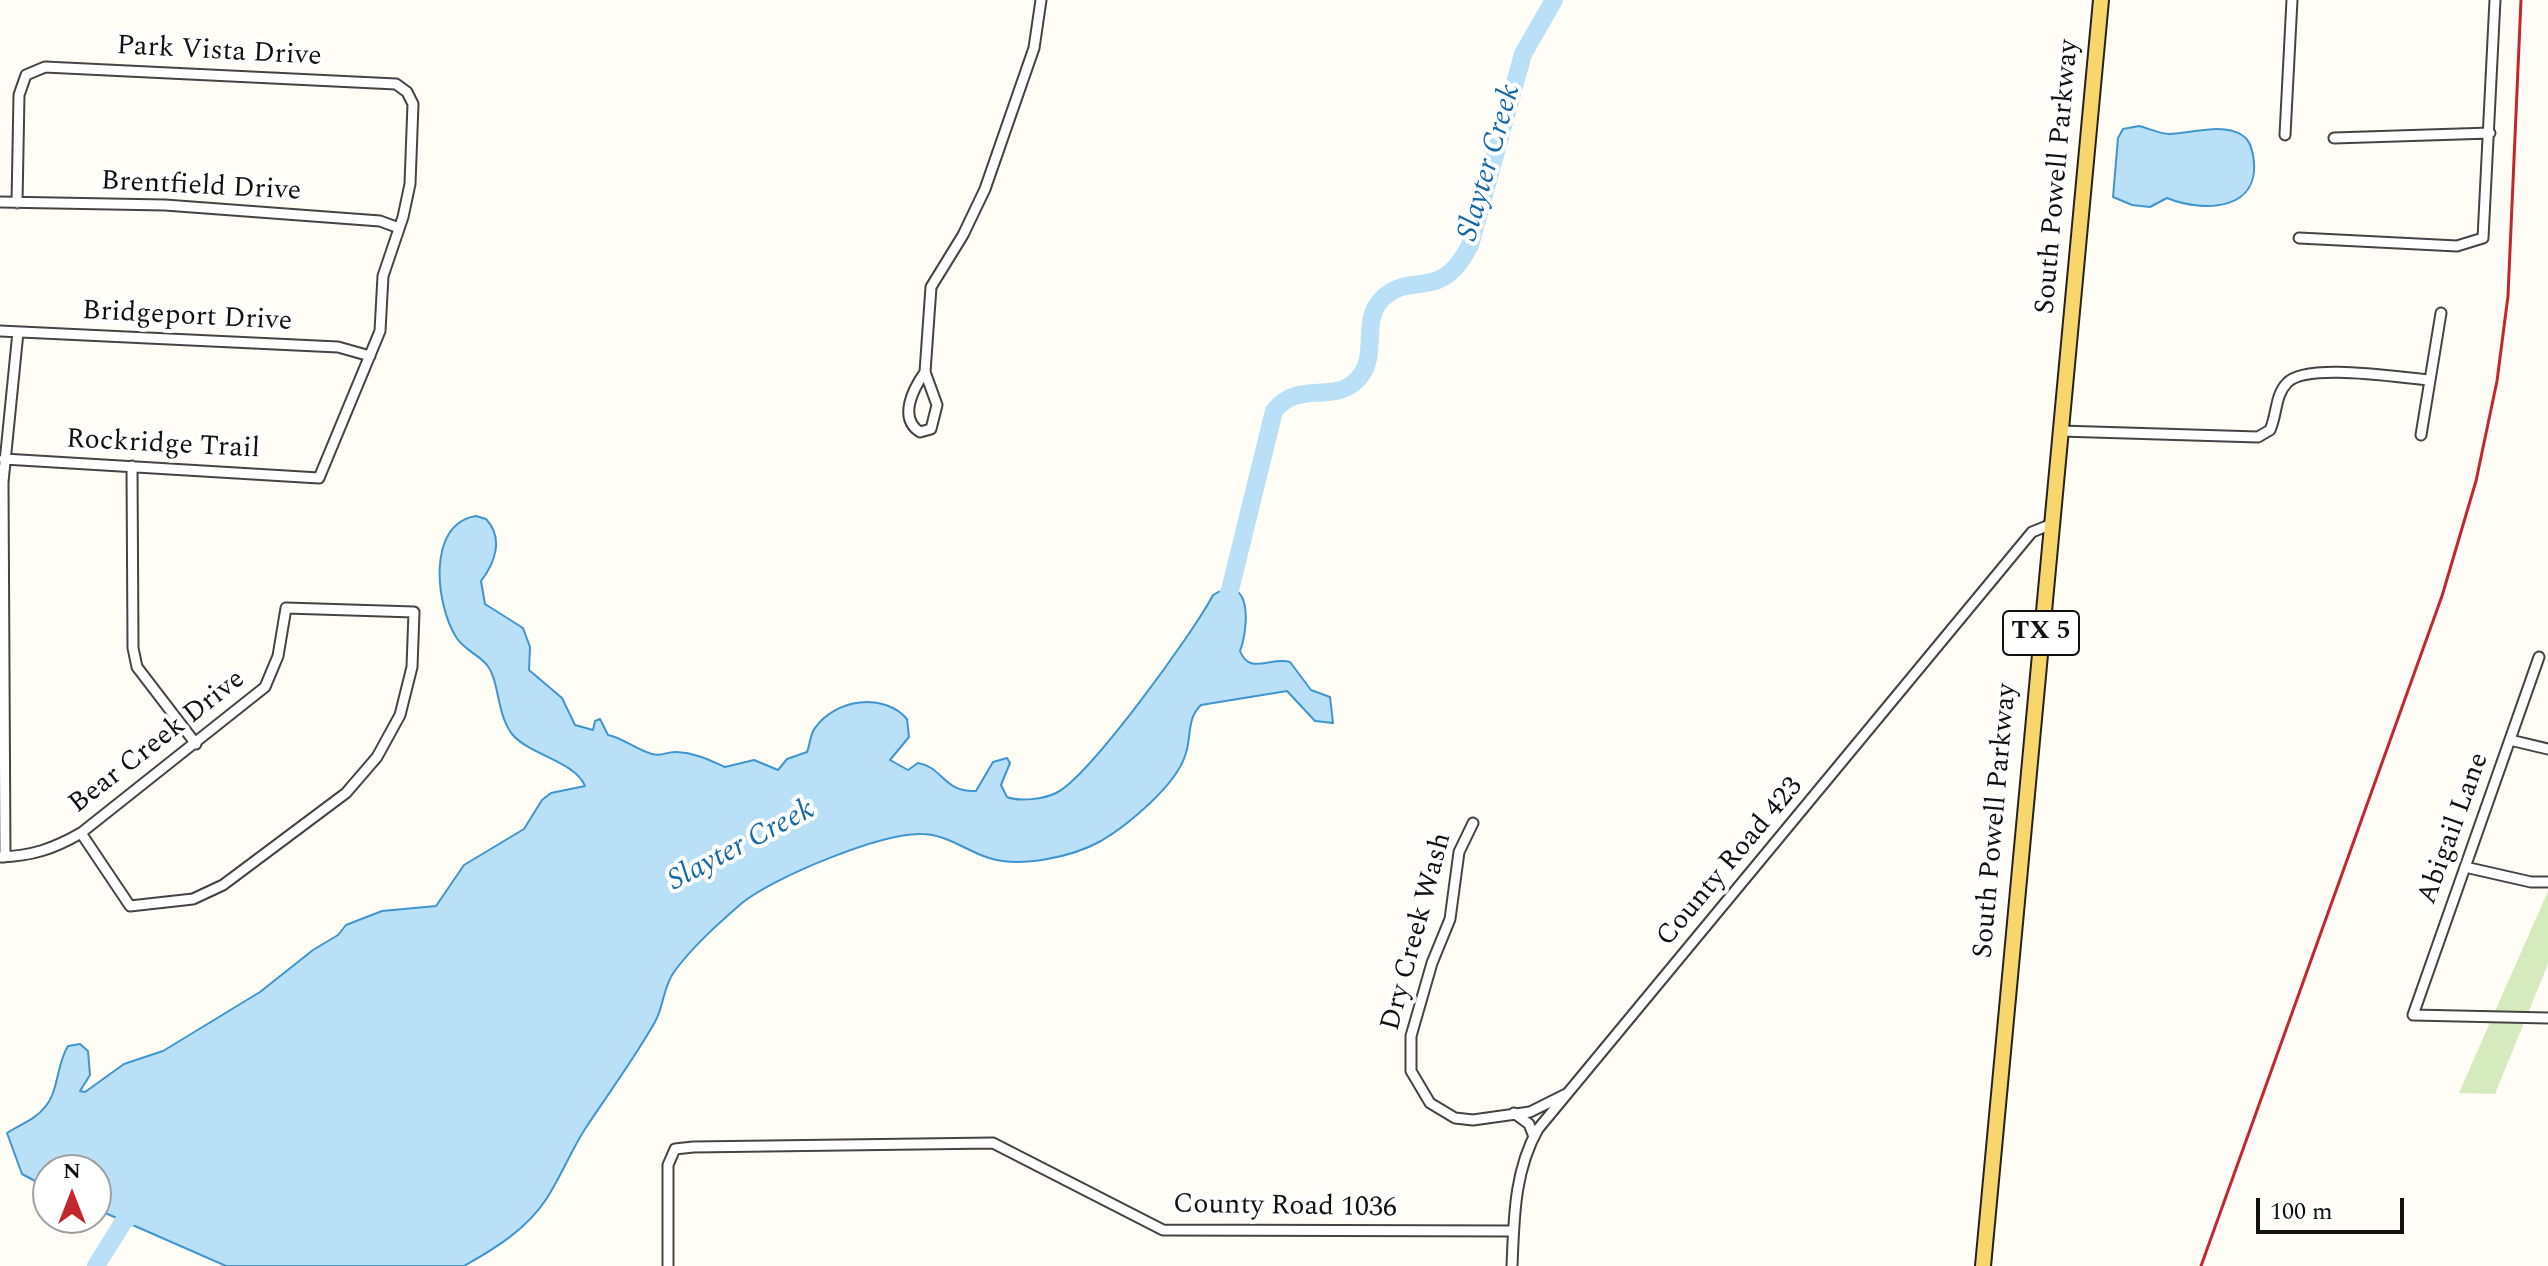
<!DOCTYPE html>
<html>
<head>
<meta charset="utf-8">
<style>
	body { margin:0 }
	#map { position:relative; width:2548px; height:1266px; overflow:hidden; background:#fffdf5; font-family:Spectral,serif }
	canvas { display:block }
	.north { position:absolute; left:32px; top:1154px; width:80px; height:80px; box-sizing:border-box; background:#fff; border:2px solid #a0a0a0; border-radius:50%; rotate:0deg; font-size:22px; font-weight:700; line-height:32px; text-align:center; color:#111 }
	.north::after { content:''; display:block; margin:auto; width:28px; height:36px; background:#c4262e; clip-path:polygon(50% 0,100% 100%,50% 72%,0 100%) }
	.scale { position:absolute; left:2256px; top:1198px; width:148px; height:36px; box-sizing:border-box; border:4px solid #111; border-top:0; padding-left:10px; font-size:24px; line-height:28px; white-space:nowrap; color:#111; -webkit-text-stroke:6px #fff; paint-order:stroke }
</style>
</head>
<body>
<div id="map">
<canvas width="2548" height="1266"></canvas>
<div class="north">N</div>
<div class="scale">100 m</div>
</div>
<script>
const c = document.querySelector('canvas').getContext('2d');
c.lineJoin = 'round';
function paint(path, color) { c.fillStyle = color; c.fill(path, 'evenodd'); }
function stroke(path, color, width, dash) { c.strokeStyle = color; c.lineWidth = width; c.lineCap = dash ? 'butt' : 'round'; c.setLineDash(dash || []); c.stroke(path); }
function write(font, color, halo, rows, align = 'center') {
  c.font = font + ' Spectral,serif'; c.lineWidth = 8; c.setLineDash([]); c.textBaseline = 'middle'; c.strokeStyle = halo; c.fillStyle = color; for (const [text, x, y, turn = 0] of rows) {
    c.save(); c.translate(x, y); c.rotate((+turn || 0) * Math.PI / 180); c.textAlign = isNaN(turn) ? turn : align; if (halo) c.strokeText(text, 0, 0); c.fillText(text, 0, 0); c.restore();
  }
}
paint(new Path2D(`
	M2548,891V964L2495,1094L2459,1093Z`), '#d5ebbd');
const water = new Path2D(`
	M2139,126C2148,128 2160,134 2169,134C2191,134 2221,122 2242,135C2250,140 2251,147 2253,155C2263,211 2204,213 2167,198L2150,207L2132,205L2113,197L2118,138L2123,129Z
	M476,516L486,519C504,538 495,563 481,581L485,604L523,628L530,647L529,670L562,698L575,725L593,730L595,721L600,719L608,735C621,737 635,749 652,754C663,757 667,751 677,752C696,753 709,760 725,767L754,760L778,770L787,759L807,752C810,745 810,734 815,728C835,699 884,692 907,719L909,737L890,760L908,770L918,763C943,767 944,793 976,791L993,762L1007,758L1010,763L1001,785L1007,797C1020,802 1044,799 1056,793C1089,777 1194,632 1213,595C1254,571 1248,630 1240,651C1250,676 1271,656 1290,662L1311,690L1330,697L1333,723L1315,721L1287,691L1201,705C1186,719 1192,738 1185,756C1175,786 1128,825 1101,841C1072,857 1021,868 989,858C966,851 947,834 921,834C881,833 774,877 742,903C719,923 692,947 674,972C663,987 664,1006 655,1022C634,1059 608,1094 585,1129C571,1151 561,1176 547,1198C527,1229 496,1248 464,1266H226L96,1209V1170H48V1188L22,1174L7,1133C19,1125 36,1119 45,1107C59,1091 56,1065 68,1046L80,1044L88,1051L90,1075L80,1091L85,1092L124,1064L163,1051L260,992L313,950L338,935L346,925L382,911L436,906L464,865L524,829L542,800L551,793L585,786C575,761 529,755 512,734C496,713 500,682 487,665C478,654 464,650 456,637C436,605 426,524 476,516Z`);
paint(water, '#b9e0f7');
stroke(water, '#3f96cf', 2);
stroke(new Path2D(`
	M1221,613L1230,590L1274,411C1299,379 1332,405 1357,380C1380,357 1360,323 1381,300C1410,269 1440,305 1470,245L1523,54L1554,0
	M96,1266L124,1221L143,1209`), '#b9e0f7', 18);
const street = new Path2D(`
	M2285,135L2292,0
	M2334,138L2490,133
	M0,202L165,205L380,221L399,228
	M2299,238L2457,246L2483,238L2495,0
	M0,331L338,347L370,356
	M925,372C913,389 898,418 920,432L931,429L937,405L925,372L931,287L963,235L985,189L1034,48L1041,0
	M2060,431L2258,437L2270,430C2277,415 2275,395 2287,383C2306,362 2401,378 2430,380
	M2421,435L2441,313
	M4,459L319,478L380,331L383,276L403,217L410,184L413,104L407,92L396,84L45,67L26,75L19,95L17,203
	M132,466L133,648L137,667L196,744
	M2539,657L2413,1015L2548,1018
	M2510,740L2548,749
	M1473,823L1459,852L1450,919L1432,963L1411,1036V1071L1430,1103L1455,1118L1473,1120L1530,1112L1566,1094
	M0,857C32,856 53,849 81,833L265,687L278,656L286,608L414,612L412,667L400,715L377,757L346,793L223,885L193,899L130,906L81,833
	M5,857L3,482L18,332
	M2465,867L2531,882H2548
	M1514,1113L1529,1124L1534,1137
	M668,1266V1165L675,1149L693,1147L993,1143L1163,1230L1513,1231
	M1512,1266C1514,1219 1514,1171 1538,1129L2032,532L2052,524`);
const primary = new Path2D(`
	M1983,1266L2101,0`);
stroke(street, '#444', 13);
stroke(primary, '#222', 18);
stroke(street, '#fff', 9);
stroke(primary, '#f9d66b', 14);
stroke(new Path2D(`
	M2201,1266L2442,596L2476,481L2497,381L2508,296L2521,0`), '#c4262e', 3);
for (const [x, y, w] of [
	[2041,633,76]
]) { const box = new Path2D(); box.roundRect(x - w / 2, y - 22, w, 44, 6); c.fillStyle = '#fff'; c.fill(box); stroke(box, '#111', 2); }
write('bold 26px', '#111', null, [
	["TX 5",2041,633]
]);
write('28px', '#111', '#fff', [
	["Park Vista Drive",219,53,3],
	["South Powell Parkway",2059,177,-85],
	["Brentfield Drive",201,188,3],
	["Bridgeport Drive",187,318,3],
	["Rockridge Trail",163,446,3],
	["Bear Creek Drive",158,743,-38],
	["South Powell Parkway",1997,821,-85],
	["Abigail Lane",2455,829,-70],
	["County Road 423",1731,863,-50],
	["Dry Creek Wash",1418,932,-75],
	["County Road 1036",1285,1208,1]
]);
write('italic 30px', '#1768a6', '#fff', [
	["Slayter Creek",1491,163,-74],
	["Slayter Creek",742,847,-28]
]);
</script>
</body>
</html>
